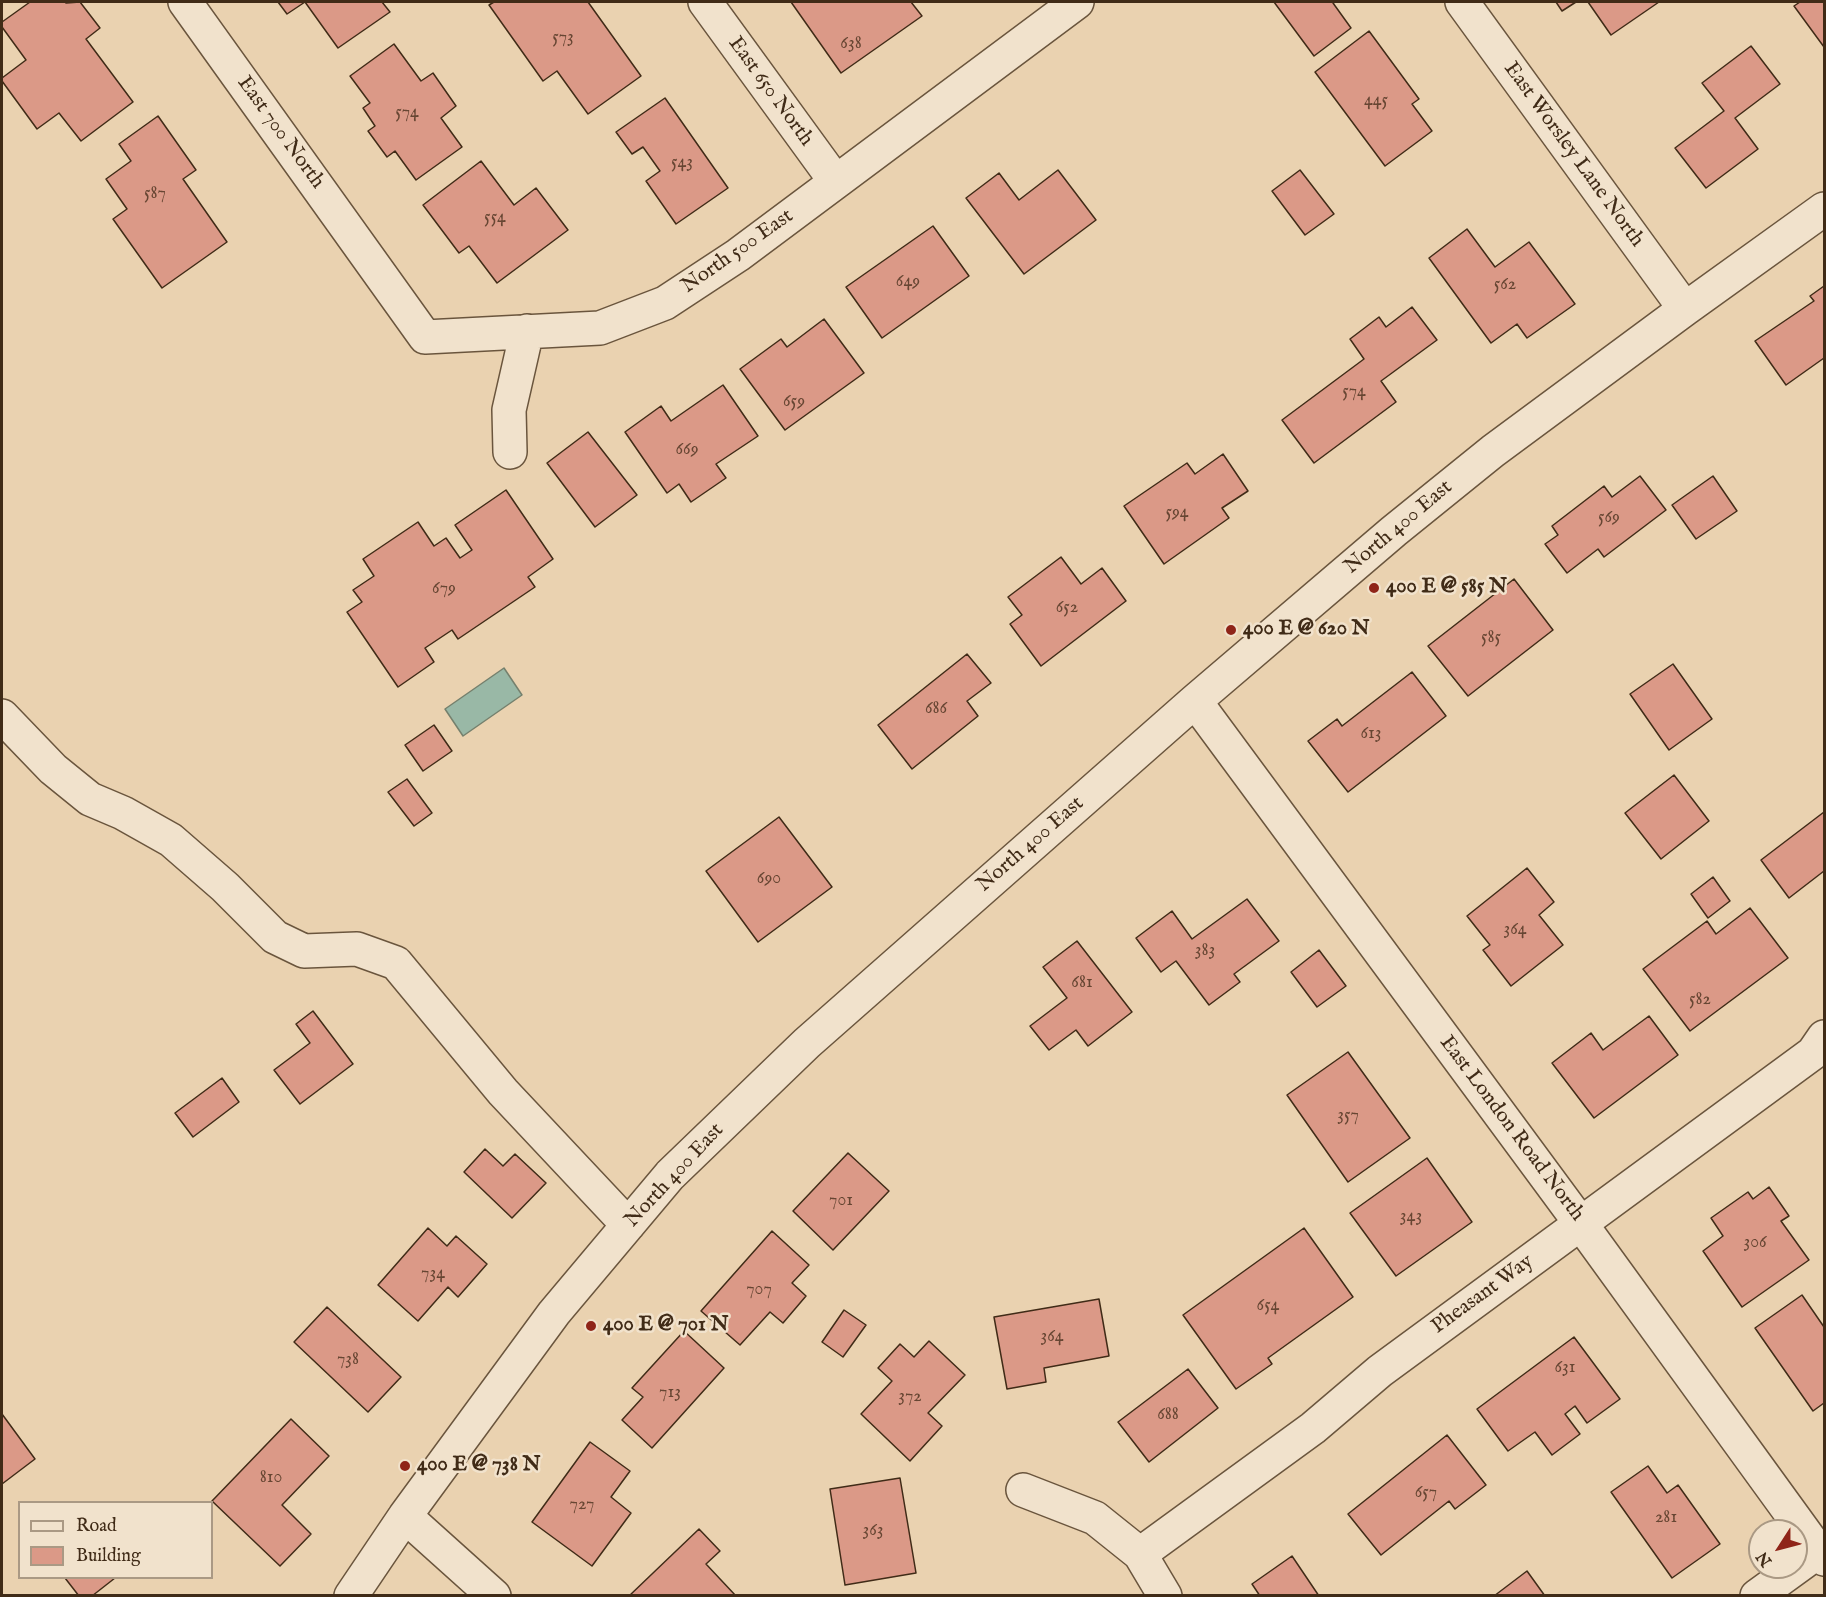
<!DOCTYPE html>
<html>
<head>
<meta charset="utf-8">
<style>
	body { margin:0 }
	#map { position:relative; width:1826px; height:1597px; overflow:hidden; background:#ead2b0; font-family:"IM FELL English",serif }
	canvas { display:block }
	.frame { position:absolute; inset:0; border:3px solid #402b17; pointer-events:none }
	.legend { position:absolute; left:18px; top:1501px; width:195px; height:78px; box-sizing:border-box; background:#f1e2cc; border:2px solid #aa9984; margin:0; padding:8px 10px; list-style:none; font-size:18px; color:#402b17 }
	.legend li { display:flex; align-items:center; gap:12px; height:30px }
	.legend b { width:30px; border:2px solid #aa9984 }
	.north { position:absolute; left:1748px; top:1519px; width:60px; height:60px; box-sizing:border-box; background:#f1e2cc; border:2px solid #aa9984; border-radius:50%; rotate:234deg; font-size:16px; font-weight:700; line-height:24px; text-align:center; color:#402b17 }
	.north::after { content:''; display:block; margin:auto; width:21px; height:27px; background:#8f2418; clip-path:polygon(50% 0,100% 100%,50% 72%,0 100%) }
</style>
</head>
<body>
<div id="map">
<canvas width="1826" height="1597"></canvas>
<div class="frame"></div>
<ul class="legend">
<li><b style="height:8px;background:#f1e2cc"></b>Road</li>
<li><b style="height:16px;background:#db9987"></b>Building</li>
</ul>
<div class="north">N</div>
</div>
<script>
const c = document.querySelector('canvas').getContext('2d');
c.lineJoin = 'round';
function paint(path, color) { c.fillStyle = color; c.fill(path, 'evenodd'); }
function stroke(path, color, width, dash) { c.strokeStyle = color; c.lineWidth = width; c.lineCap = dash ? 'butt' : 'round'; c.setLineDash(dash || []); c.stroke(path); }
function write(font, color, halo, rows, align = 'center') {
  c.font = font + ' "IM FELL English",serif'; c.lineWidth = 5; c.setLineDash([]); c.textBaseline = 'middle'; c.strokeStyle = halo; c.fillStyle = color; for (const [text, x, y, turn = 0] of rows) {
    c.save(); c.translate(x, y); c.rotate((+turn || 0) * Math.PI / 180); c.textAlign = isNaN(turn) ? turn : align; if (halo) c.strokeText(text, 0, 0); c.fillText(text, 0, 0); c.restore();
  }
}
const water = new Path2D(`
	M504,668L522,695L463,736L445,709Z`);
paint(water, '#99b8a6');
stroke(water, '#75806d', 1.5);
const building = new Path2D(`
	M30,2H65L66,3L80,2L100,28L86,39L133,102L81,141L59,113L37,129L2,81V78L26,60L2,27V22Z
	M278,2H382L390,12L338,48L305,2L287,14Z
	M494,2H588L641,76L588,114L557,71L543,81L489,5Z
	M791,2H911L922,16L841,73Z
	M1274,2H1335L1333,3L1351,28L1314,56Z
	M1556,2H1576L1562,11Z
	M1588,2H1659L1611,35Z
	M1800,2H1824V47L1794,6Z
	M1369,31L1419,99L1412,104L1432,131L1385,166L1315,72Z
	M394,44L421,81L433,73L456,106L441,118L462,147L416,180L395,151L387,157L368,131L375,126L363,108L370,103L350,76Z
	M1751,46L1780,84L1735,118L1758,149L1706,188L1675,148L1724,111L1702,83Z
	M665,98L728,188L676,224L646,181L660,171L643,147L632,154L616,132Z
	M158,116L196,170L183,179L227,242L162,288L113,219L127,209L106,179L131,161L119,144Z
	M481,161L514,205L536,188L568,230L497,283L469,246L459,253L423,205Z
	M1058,170L1096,220L1024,274L966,198L999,173L1019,200Z
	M1300,170L1334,214L1305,235L1272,191Z
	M933,226L969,276L882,338L846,287Z
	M1467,229L1495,267L1529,242L1575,304L1527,338L1517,324L1491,343L1429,258Z
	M1824,286V358L1786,385L1755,341L1814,301L1810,296Z
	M1412,307L1437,340L1381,381L1396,402L1314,463L1282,420L1364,359L1350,339L1379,317L1386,327Z
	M824,319L864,373L785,430L740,369L781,339L787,347Z
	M723,385L758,436L716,464L726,478L691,502L679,484L667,493L625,432L661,406L671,421Z
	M588,432L637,495L595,527L547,463Z
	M1223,454L1248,491L1222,508L1229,518L1164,564L1124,506L1187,463L1195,474Z
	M1640,476L1666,510L1604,557L1598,549L1567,573L1545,544L1558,535L1552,526L1604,486L1612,497Z
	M1713,476L1737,511L1696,539L1672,505Z
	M506,490L553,559L528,577L535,587L458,639L452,630L425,648L434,662L398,687L347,612L362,602L353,590L374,576L363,559L418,522L434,546L446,538L460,558L472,550L455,525Z
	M1061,557L1081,584L1102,568L1126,601L1041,666L1010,624L1022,615L1008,597Z
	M1514,579L1553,630L1468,696L1428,646Z
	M967,654L991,683L967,701L978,716L912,769L878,725Z
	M1673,664L1712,719L1669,750L1630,694Z
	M1412,672L1446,716L1348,792L1308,741L1337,719L1342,726Z
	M434,725L452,751L423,771L405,745Z
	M1674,775L1709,821L1661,859L1625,813Z
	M407,779L432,813L414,826L388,792Z
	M1824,812V871L1789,898L1761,860Z
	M779,817L832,887L758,942L706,871Z
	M1527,868L1554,902L1539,915L1563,945L1511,986L1483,950L1490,945L1467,916Z
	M1713,877L1730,901L1708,918L1691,894Z
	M1247,899L1279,941L1234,974L1240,982L1209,1005L1176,961L1161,972L1136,938L1172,911L1192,939Z
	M1750,908L1788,958L1690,1031L1643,969L1707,921L1716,934Z
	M1077,941L1132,1012L1088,1046L1076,1030L1049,1050L1030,1026L1067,998L1043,967Z
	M1319,950L1346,986L1317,1007L1291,972Z
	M313,1011L353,1064L300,1104L274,1070L310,1043L296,1024Z
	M1649,1016L1678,1055L1594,1118L1552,1063L1591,1033L1603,1050Z
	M1348,1052L1410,1138L1348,1182L1287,1095Z
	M222,1078L239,1102L193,1137L175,1113Z
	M485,1149L503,1166L515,1154L546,1183L512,1218L464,1172Z
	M848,1153L889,1191L833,1250L793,1211Z
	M1427,1158L1472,1222L1396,1276L1350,1213Z
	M1769,1187L1789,1216L1781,1221L1809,1260L1742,1307L1703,1251L1723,1236L1711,1218L1748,1192L1753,1199Z
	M428,1228L447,1246L456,1236L487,1264L458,1297L448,1287L418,1321L378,1285Z
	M1304,1228L1353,1297L1268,1358L1272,1364L1236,1389L1183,1315Z
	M772,1231L809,1265L792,1283L806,1296L783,1323L770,1312L740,1345L701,1311Z
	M1802,1295L1824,1327V1403L1813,1411L1755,1328Z
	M1099,1299L1109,1356L1044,1368L1046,1382L1007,1389L994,1317Z
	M327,1307L401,1377L368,1412L294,1342Z
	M844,1310L866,1325L843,1357L822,1342Z
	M684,1331L724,1368L652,1448L622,1420L643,1397L632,1388Z
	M1574,1337L1620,1399L1587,1423L1575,1406L1565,1414L1580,1434L1552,1455L1535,1432L1508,1451L1477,1409Z
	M929,1341L965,1375L928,1413L942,1426L910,1461L861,1414L892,1381L878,1368L900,1344L914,1357Z
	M1188,1369L1218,1408L1149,1462L1118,1422Z
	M2,1414L35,1459L2,1484Z
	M291,1419L329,1456L282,1505L311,1534L280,1566L212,1501Z
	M1447,1435L1486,1485L1455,1509L1449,1501L1381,1555L1348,1514Z
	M590,1442L630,1471L611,1497L631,1513L592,1566L532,1522Z
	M1648,1466L1667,1493L1678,1485L1720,1544L1672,1578L1611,1492Z
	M900,1478L916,1573L845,1585L830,1489Z
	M699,1529L720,1551L706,1564L736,1596H629Z
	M1292,1556L1319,1596H1260L1252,1584Z
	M1527,1571L1545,1596H1494Z
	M65,1578H115L92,1596H79Z`);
paint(building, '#db9987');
stroke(building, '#402b17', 1.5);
const minor = new Path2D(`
	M185,2L425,337L600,328L665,303L738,255L1077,2
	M705,2L836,182
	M1462,2L1685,309
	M510,452L509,410L527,331
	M1195,701L1581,1224L1824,1559
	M2,716L53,769L90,799L123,813L171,840L225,887L275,937L304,951L357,949L396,963L503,1092L628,1225
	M1023,1490L1095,1518L1140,1554L1165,1596
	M405,1516L494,1596
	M1140,1554L1313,1428L1380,1371L1813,1053L1824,1037
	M351,1596L405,1516L554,1313L670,1175L807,1043L1195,701L1394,531L1493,451L1685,309L1824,209
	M1757,1596L1819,1551`);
stroke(minor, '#6a553d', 36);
stroke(minor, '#f1e2cc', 33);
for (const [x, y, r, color] of [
	[1374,588,6,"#8f2418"],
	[1231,630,6,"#8f2418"],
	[591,1326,6,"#8f2418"],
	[405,1466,6,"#8f2418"]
]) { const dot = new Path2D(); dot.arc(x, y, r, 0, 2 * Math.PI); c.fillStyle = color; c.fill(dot); stroke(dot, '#f1e2cc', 2); }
write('18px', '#674633', null, [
	["573",563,38],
	["638",851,44],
	["445",1376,101],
	["574",407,113],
	["543",682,163],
	["587",155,194],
	["554",495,218],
	["649",908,282],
	["562",1505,285],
	["574",1354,392],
	["659",794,402],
	["669",687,450],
	["594",1177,513],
	["569",1609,518],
	["679",444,589],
	["652",1067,608],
	["585",1491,638],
	["686",936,709],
	["613",1371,734],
	["690",769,879],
	["364",1515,930],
	["383",1205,951],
	["681",1082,983],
	["582",1700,1000],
	["357",1348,1116],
	["701",841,1201],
	["343",1411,1217],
	["306",1755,1243],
	["734",433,1274],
	["707",759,1290],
	["654",1268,1306],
	["364",1052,1337],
	["738",348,1360],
	["631",1565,1368],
	["713",670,1393],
	["372",910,1397],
	["688",1168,1415],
	["810",271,1478],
	["657",1426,1493],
	["727",582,1505],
	["281",1666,1518],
	["363",873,1531]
]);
write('21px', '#402b17', '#f1e2cc', [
	["East 650 North",770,92,54],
	["East 700 North",280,133,54],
	["East Worsley Lane North",1573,155,54],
	["North 500 East",738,252,-35],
	["North 400 East",1399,528,-40],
	["North 400 East",1031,845,-41],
	["East London Road North",1511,1129,53],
	["North 400 East",675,1176,-47],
	["Pheasant Way",1483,1295,-36]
]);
write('bold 21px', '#402b17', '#f1e2cc', [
	["400 E @ 585 N",1386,588],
	["400 E @ 620 N",1243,630],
	["400 E @ 701 N",603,1326],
	["400 E @ 738 N",417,1466]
], 'left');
</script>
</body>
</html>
